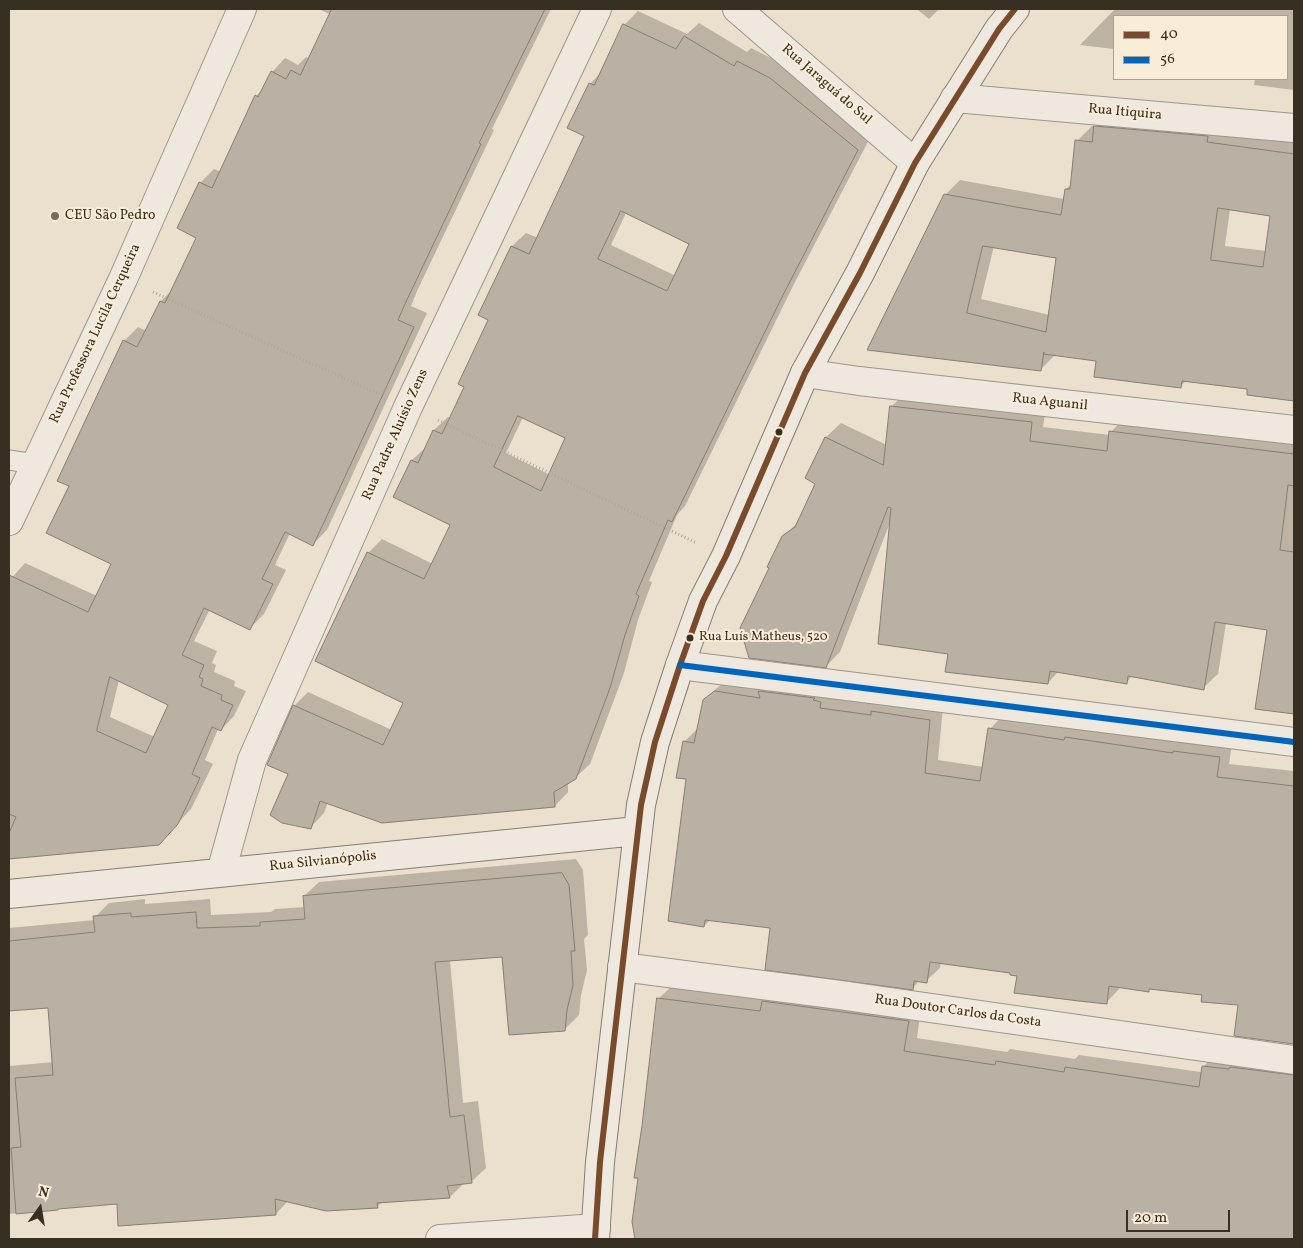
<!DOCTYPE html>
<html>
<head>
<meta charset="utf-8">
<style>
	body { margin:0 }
	#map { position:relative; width:1303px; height:1248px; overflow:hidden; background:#ebe0ce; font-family:Vollkorn,serif }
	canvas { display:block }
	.frame { position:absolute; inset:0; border:10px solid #382f23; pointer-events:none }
	.legend { position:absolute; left:1113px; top:15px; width:175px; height:65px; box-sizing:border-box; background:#faedd7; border:1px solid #aca18f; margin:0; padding:6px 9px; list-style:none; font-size:15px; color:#382f23 }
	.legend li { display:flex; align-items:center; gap:10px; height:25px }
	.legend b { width:25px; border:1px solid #aca18f }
	.north { position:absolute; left:15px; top:1183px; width:50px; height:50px; -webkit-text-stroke:4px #faedd7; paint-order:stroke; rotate:13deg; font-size:14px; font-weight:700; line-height:20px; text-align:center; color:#382f23 }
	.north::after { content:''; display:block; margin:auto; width:18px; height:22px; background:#382f23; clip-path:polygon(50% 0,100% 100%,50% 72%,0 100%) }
	.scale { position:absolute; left:1126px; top:1210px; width:104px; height:22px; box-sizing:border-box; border:2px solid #382f23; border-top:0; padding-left:6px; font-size:15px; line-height:18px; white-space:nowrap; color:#382f23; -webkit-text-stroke:4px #faedd7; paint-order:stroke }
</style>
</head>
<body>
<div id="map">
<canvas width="1303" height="1248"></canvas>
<div class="frame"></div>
<ul class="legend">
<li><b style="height:6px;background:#7a4b2a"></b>40</li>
<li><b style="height:6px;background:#0065bd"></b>56</li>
</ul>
<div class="north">N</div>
<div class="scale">20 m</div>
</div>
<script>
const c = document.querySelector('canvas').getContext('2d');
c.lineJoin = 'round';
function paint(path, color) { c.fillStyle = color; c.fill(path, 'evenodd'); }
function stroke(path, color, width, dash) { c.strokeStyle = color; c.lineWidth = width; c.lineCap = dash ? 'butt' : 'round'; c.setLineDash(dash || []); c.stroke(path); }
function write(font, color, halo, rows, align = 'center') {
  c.font = font + ' Vollkorn,serif'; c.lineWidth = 4; c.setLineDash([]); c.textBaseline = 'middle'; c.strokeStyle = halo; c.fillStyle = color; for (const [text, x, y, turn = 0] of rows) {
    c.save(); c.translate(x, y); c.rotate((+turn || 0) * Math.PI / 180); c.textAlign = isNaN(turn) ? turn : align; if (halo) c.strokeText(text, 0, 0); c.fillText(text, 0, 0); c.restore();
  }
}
paint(new Path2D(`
	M319,9H551L492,129L494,130L417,291L411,306L427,313L327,530L313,544L290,533L275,565L286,570L264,614L250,628L210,609L194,641L217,651L212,663L216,665L214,672L235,681L234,686L246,691L234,716L221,730L218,729L205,760L213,764L191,809L158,844L9,857V581L25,563L97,596L113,564L70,486L124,341L138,327L146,331L161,301L173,289L198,237L200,183L214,169L221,172L256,96L263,89L272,72L285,58L298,65L306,57L309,59L331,15ZM119,680L170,704L155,737L110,717Z
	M917,9H939L929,19Z
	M1115,9H1294V90L1254,85L1255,79H1287V16H1114V49L1080,45Z
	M638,11L687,34L699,23L747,52L751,48L783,64L871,136L795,282L685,506L677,515L649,581L652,582L638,620L624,673L590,764L575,778L568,782V792L555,806L328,802L324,813L311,827L289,774L294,706L308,692L392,730L404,702L368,553L382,539L433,564L452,524L395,497L412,460L426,447L434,430L448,417L451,418L466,387L490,319L480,314L512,246L526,233L538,238L586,136L590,84L602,71L624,25ZM626,213L690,243L676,276L611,245ZM523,417L567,438L550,475L506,453Z
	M1110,112L1294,137V400L1248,394L1249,388L1186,381L1181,386L1098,360L1055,355L1040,370L869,348L945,195L960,180L1064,199L1066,189L1071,184L1077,141L1092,126H1096ZM1230,209L1271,215L1267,251L1225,246ZM994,246L1057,257L1050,315L981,299Z
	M906,392L1046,408L1043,427L1110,435L1111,432L1125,417L1294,438V702L1284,712L1269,629L1226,623L1218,674L1203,688L1133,675L1126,683L1059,671L1048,683L950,653L889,525L840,652L826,666L771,568L783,537L799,521L817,483L806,478L826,437L841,423L887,445L891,407Z
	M729,679L943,707L938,760L984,767L990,729L1003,715L1232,744L1229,764L1294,771V1043L1235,1035L1239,1004L1203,994L1151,988L1148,990L1120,986L1119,989L1106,1003L1011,972L941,962L940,968L926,981L920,980L913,988L771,927L710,920L704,926L684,742L697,729L704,700L718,687Z
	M576,859L583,870L588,935L584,939L587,970L581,995L579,1015L565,1029L503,955L450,960L463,1103L478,1101L486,1168L471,1182L464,1183L450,1197L382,1202L377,1207L288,1201L276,1214L118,1203L59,1207L57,1209L9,1214V1066L54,1062L49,1007L9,1010V928L95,920V917L109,903L145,899V904L210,899L211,915L271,912L275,909L305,907L304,896L319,882Z
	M672,986L921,1008L917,1038L1007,1052L1010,1049L1075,1059L1079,1055L1201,1072L1203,1067L1217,1053L1294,1061V1239H636L634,1222L658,999Z`), '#0003');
const building = new Path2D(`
	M332,9H545L479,143L481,144L404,306L398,320L414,327L313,546L285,532L262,579L273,584L250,630L204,608L182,655L204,665L199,677L203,679L201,686L222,695L221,700L233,705L221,731L212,727L192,774L200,778L178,824L159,845L9,859V833L16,817L9,814V575L88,612L111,564L46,533L69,486L57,481L123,340L137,347L160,301L165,303L196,238L177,228L199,182L212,188L255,95L258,97L271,71L286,79L291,70L300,75ZM110,677L168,705L146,753L97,731Z
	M623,24L676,49L684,36L734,66L737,61L770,78L858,150L782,297L672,522L668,520L636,594L639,596L625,635L610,688L576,779L554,792L555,807L382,823L320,801L311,829L282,823L270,815L288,774L267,765L293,705L383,745L403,703L315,661L367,552L424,579L450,525L393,497L411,460L418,463L433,430L442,434L464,387L458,384L488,320L478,315L511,246L529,254L584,136L567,128L589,83L594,85ZM621,211L689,244L667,291L598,259ZM518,416L565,438L541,491L494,467Z
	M1094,126L1208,136L1207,142L1294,154V401L1247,395V389L1182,381L1181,388L1094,377L1096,361L1043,354L1044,352L1041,371L867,350L944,194L1061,215L1065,189H1070L1075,140L1092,142ZM1218,208L1270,216L1263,267L1211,260ZM983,246L1056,258L1046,332L967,313Z
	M890,406L1032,422L1030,441L1107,451L1109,431L1294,454V486L1288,485L1280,550L1294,552V714L1255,709L1267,630L1215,622L1204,690L1128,676L1127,684L1050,671L1048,684L945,672L948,654L878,644L891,508L888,507L826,668L749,658L740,628L769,568L767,567L782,536L795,527L815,484L805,478L825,437L883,465Z
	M715,691L760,698L758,691L815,698L813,700L821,702L820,708L871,715V711L930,720L925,773L980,781L988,728L1064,740L1065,737L1173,753V751L1220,757L1217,777L1294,786V1044L1234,1036L1238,1005L1201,1002L1202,995L1149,989V992L1109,986L1107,1004L1079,1001L1014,993L1017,976L1010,975V973L930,962L927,983L914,981L913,990L765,970L770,928L705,920L704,927L668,921L686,779L676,778L683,741L694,743L703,700Z
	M562,873L569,885L575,951H571L573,985L567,1010L565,1031L509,1035L502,957L435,962L450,1117L464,1115L472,1183L447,1186L450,1198L377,1203L378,1208L326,1211L275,1199L276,1215L118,1226L117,1204L58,1209V1210L16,1214L11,1148L21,1147L15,1078L53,1075L48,1008L9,1011V941L95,932L93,916L131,913V917L196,912L197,928L260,926V922L305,919L303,896Z
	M657,998L760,1011L762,1001L909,1021L904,1051L995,1065L996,1061L1064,1072L1065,1067L1199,1087L1202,1066L1229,1069L1230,1067L1294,1075V1239H635L632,1222L638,1178H634L642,1126Z`);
paint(building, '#b8b1a4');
stroke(building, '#857e74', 1);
const lane = new Path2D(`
	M9,460L35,464`);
const street = new Path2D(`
	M737,9L915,163
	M955,98L1294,128
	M805,373L859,381L1294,430
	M9,521L123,279L242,9
	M680,665L1294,742
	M221,872L252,760L408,407L597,9
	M622,967L840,995L1294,1060
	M440,1239L596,1228`);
const secondary = new Path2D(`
	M9,894L637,831
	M595,1239L600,1162L641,805L655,742L680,665L703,601L726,556L805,373L860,273L915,163L999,29L1015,9`);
stroke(lane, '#9e968b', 21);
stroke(street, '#9e968b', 30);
stroke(secondary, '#857e74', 30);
stroke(new Path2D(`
	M153,292L379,394
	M438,420L697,543`), '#aea9a0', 3, [1, 2.5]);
stroke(lane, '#eee8df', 19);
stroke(street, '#eee8df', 28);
stroke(secondary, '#eee8df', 28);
stroke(new Path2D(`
	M595,1239L600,1162L641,805L655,742L680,665L703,601L726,556L805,373L860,273L915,163L999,29L1015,9`), '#7a4b2a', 6);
stroke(new Path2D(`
	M680,665L1294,742`), '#0065bd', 6);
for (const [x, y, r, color] of [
	[55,216,5,"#776d5f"],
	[779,432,4.5,"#382f23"],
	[690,638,4.5,"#382f23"]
]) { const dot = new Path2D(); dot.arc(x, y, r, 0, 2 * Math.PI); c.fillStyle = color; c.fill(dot); stroke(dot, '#faedd7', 2); }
write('13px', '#382f23', '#faedd7', [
	["Rua Luís Matheus, 520",699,638]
], 'left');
write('14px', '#382f23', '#faedd7', [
	["Rua Jaraguá do Sul",826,85,41],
	["Rua Itiquira",1125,113,5],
	["Rua Professora Lucila Cerqueira",96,334,-65],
	["Rua Aguanil",1050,403,6],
	["Rua Padre Aluísio Zens",396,435,-66],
	["Rua Silvianópolis",323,862,-6],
	["Rua Doutor Carlos da Costa",958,1012,8]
]);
write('14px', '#382f23', '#faedd7', [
	["CEU São Pedro",65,216]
], 'left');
</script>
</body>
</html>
